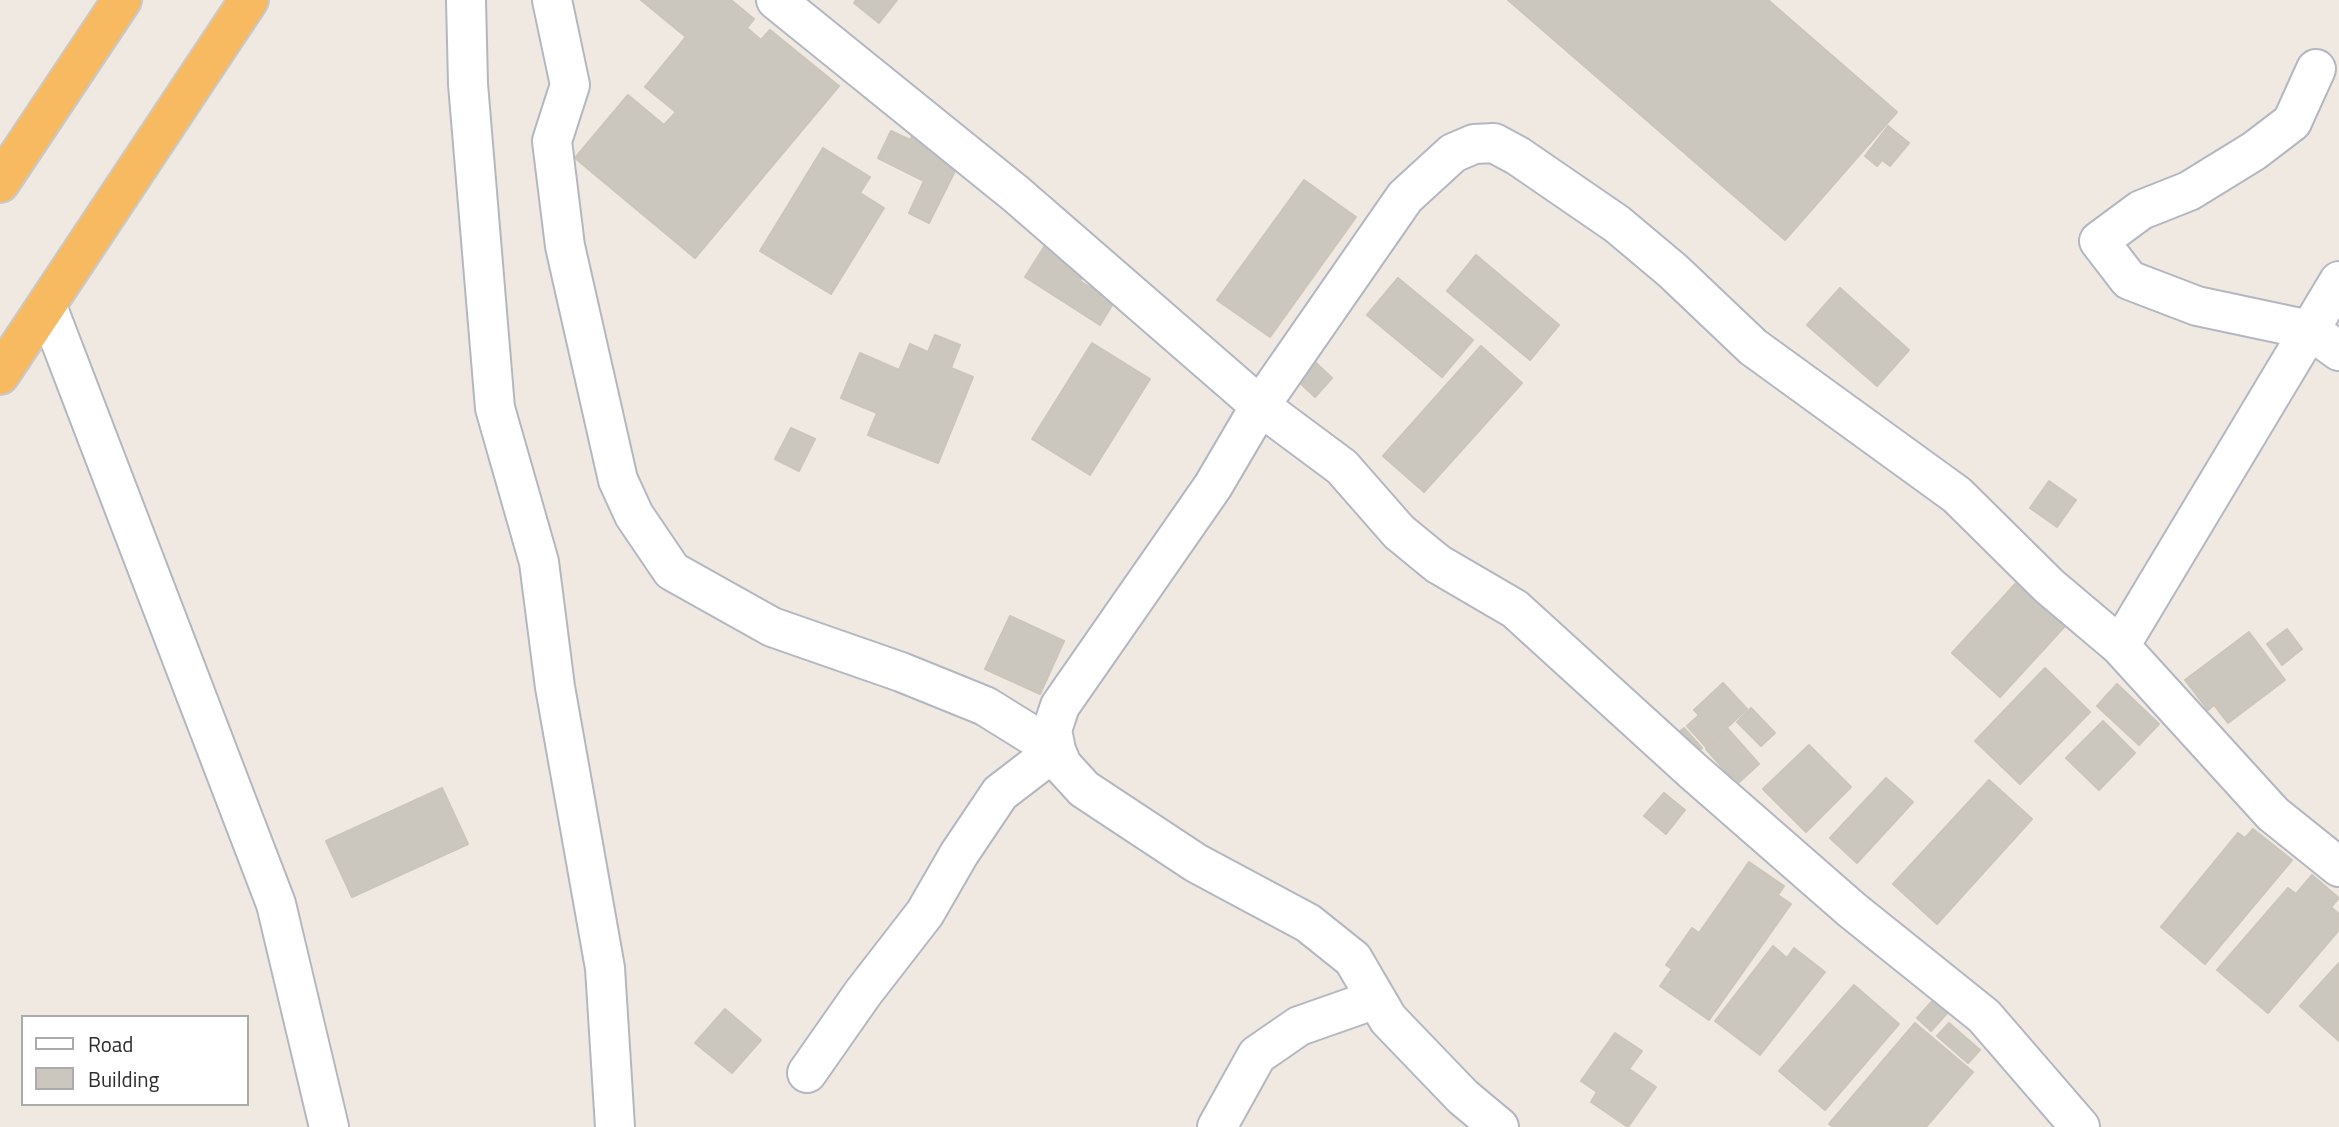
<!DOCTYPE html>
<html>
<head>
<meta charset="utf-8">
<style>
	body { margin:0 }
	#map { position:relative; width:2339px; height:1127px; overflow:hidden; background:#efe9e1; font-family:"Titillium Web",sans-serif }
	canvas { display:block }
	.legend { position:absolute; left:21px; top:1015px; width:228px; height:91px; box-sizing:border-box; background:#fff; border:2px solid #ababab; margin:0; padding:9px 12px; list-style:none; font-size:21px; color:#2e2e2e }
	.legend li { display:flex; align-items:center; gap:14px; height:35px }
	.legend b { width:35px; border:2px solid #ababab }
</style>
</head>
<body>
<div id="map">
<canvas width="2339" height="1127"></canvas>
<ul class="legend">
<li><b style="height:9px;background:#fff"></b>Road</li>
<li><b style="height:19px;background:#cbc7bf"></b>Building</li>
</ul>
</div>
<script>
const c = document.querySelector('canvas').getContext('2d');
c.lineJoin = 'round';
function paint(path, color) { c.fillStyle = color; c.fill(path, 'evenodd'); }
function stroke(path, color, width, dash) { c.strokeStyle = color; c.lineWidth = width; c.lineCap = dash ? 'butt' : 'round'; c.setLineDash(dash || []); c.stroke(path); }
const building = new Path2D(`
	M641,0H731L754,19L747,28L761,40L770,30L839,86L695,258L575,158L628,95L664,125L676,112L645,87L686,37Z
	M856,0H897L879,23L854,3Z
	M1508,0H1768L1897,112L1785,240Z
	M1888,126L1909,143L1890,166L1882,160L1877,166L1865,156Z
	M891,131L910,140L913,134L946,150L940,161L956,169L929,223L909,213L924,181L878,158Z
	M823,148L870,177L860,193L884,208L831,294L760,251Z
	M1304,180L1356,217L1270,337L1217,300Z
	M1044,247L1085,274L1080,281L1114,302L1100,325L1025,277Z
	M1476,255L1559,325L1530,360L1447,291Z
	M1398,278L1473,340L1442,377L1367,315Z
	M1840,288L1909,350L1877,386L1807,325Z
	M935,335L960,345L951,368L973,377L938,463L868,435L877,413L841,398L860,353L899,370L910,344L928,352Z
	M1092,343L1150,379L1090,475L1032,439Z
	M1481,346L1522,383L1424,492L1383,456Z
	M1314,361L1332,378L1315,397L1297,380Z
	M791,428L815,439L799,471L775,459Z
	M2049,481L2076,500L2057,527L2030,508Z
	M2017,582L2066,625L2000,697L1952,653Z
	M1010,616L1064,641L1040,694L985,669Z
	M2287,629L2302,649L2282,665L2267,644Z
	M2249,632L2285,680L2228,723L2214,705L2208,710L2185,680Z
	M2045,668L2090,712L2020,784L1975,741Z
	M1723,683L1747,709L1706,747L1687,726L1699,715L1694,710Z
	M2117,684L2159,724L2139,745L2097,706Z
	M1751,708L1775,733L1761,746L1737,722Z
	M2103,721L2135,753L2099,790L2066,758Z
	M1684,728L1702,748L1690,758L1672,738Z
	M1728,729L1759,764L1737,784L1706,749Z
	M1809,745L1851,787L1806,832L1763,789Z
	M1886,778L1913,802L1857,863L1830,838Z
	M1989,780L2032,819L1937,924L1893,884Z
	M442,788L468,844L352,897L326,841Z
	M1664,793L1685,810L1666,834L1644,816Z
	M2253,829L2292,860L2205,964L2161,927L2238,833L2245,838Z
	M1749,862L1784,886L1778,895L1791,904L1709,1020L1660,986L1672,969L1666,965L1692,928L1699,933Z
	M2312,875L2339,898L2331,907L2339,914V930L2268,1013L2217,970L2288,888L2296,894Z
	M1773,946L1787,958L1794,948L1825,972L1760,1055L1715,1021Z
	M2339,963V1041L2300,1006Z
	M1854,985L1899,1024L1825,1110L1779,1071Z
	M1936,997L1950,1010L1931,1031L1917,1018Z
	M725,1009L761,1040L732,1073L695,1043Z
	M1915,1023L1973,1072L1926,1127H1833L1829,1124Z
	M1949,1023L1980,1050L1968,1063L1937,1036Z
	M1615,1033L1642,1051L1629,1069L1656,1087L1628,1127L1591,1102L1597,1092L1581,1081Z`);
paint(building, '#cbc7bf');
stroke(building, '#cbc5ba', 2);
const minor = new Path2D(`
	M466,0L468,84L495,408L539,562L555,687L605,968L615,1127
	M552,0L570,85L552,141L565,246L618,480L634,515L672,571L772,627L901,672L985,706L1056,750L1000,793L959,854L925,913L863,993L807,1073
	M776,0L1016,194L1260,406L1342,467L1399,532L1438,564L1515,609L1694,772L1852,910L1984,1016L2080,1127
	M2316,69L2292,122L2254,151L2189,191L2141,210L2099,241L2129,280L2197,306L2310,330L2339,351
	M47,306L276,904L329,1127
	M2120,646L2339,281
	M1217,1127L1257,1055L1299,1026L1376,999
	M1499,1127L1463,1097L1388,1019L1353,959L1308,923L1196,863L1084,789L1062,765L1056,750L1052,730L1060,706L1213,486L1260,406L1405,197L1453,153L1474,144L1494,143L1518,156L1617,224L1673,271L1753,347L1957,495L2049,586L2120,646L2273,814L2339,867`);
const trunk = new Path2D(`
	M0,183L122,0
	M0,375L249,0`);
stroke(minor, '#b4b7c1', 42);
stroke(trunk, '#c9c9c9', 42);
stroke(minor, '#fff', 38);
stroke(trunk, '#f8ba60', 38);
</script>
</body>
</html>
